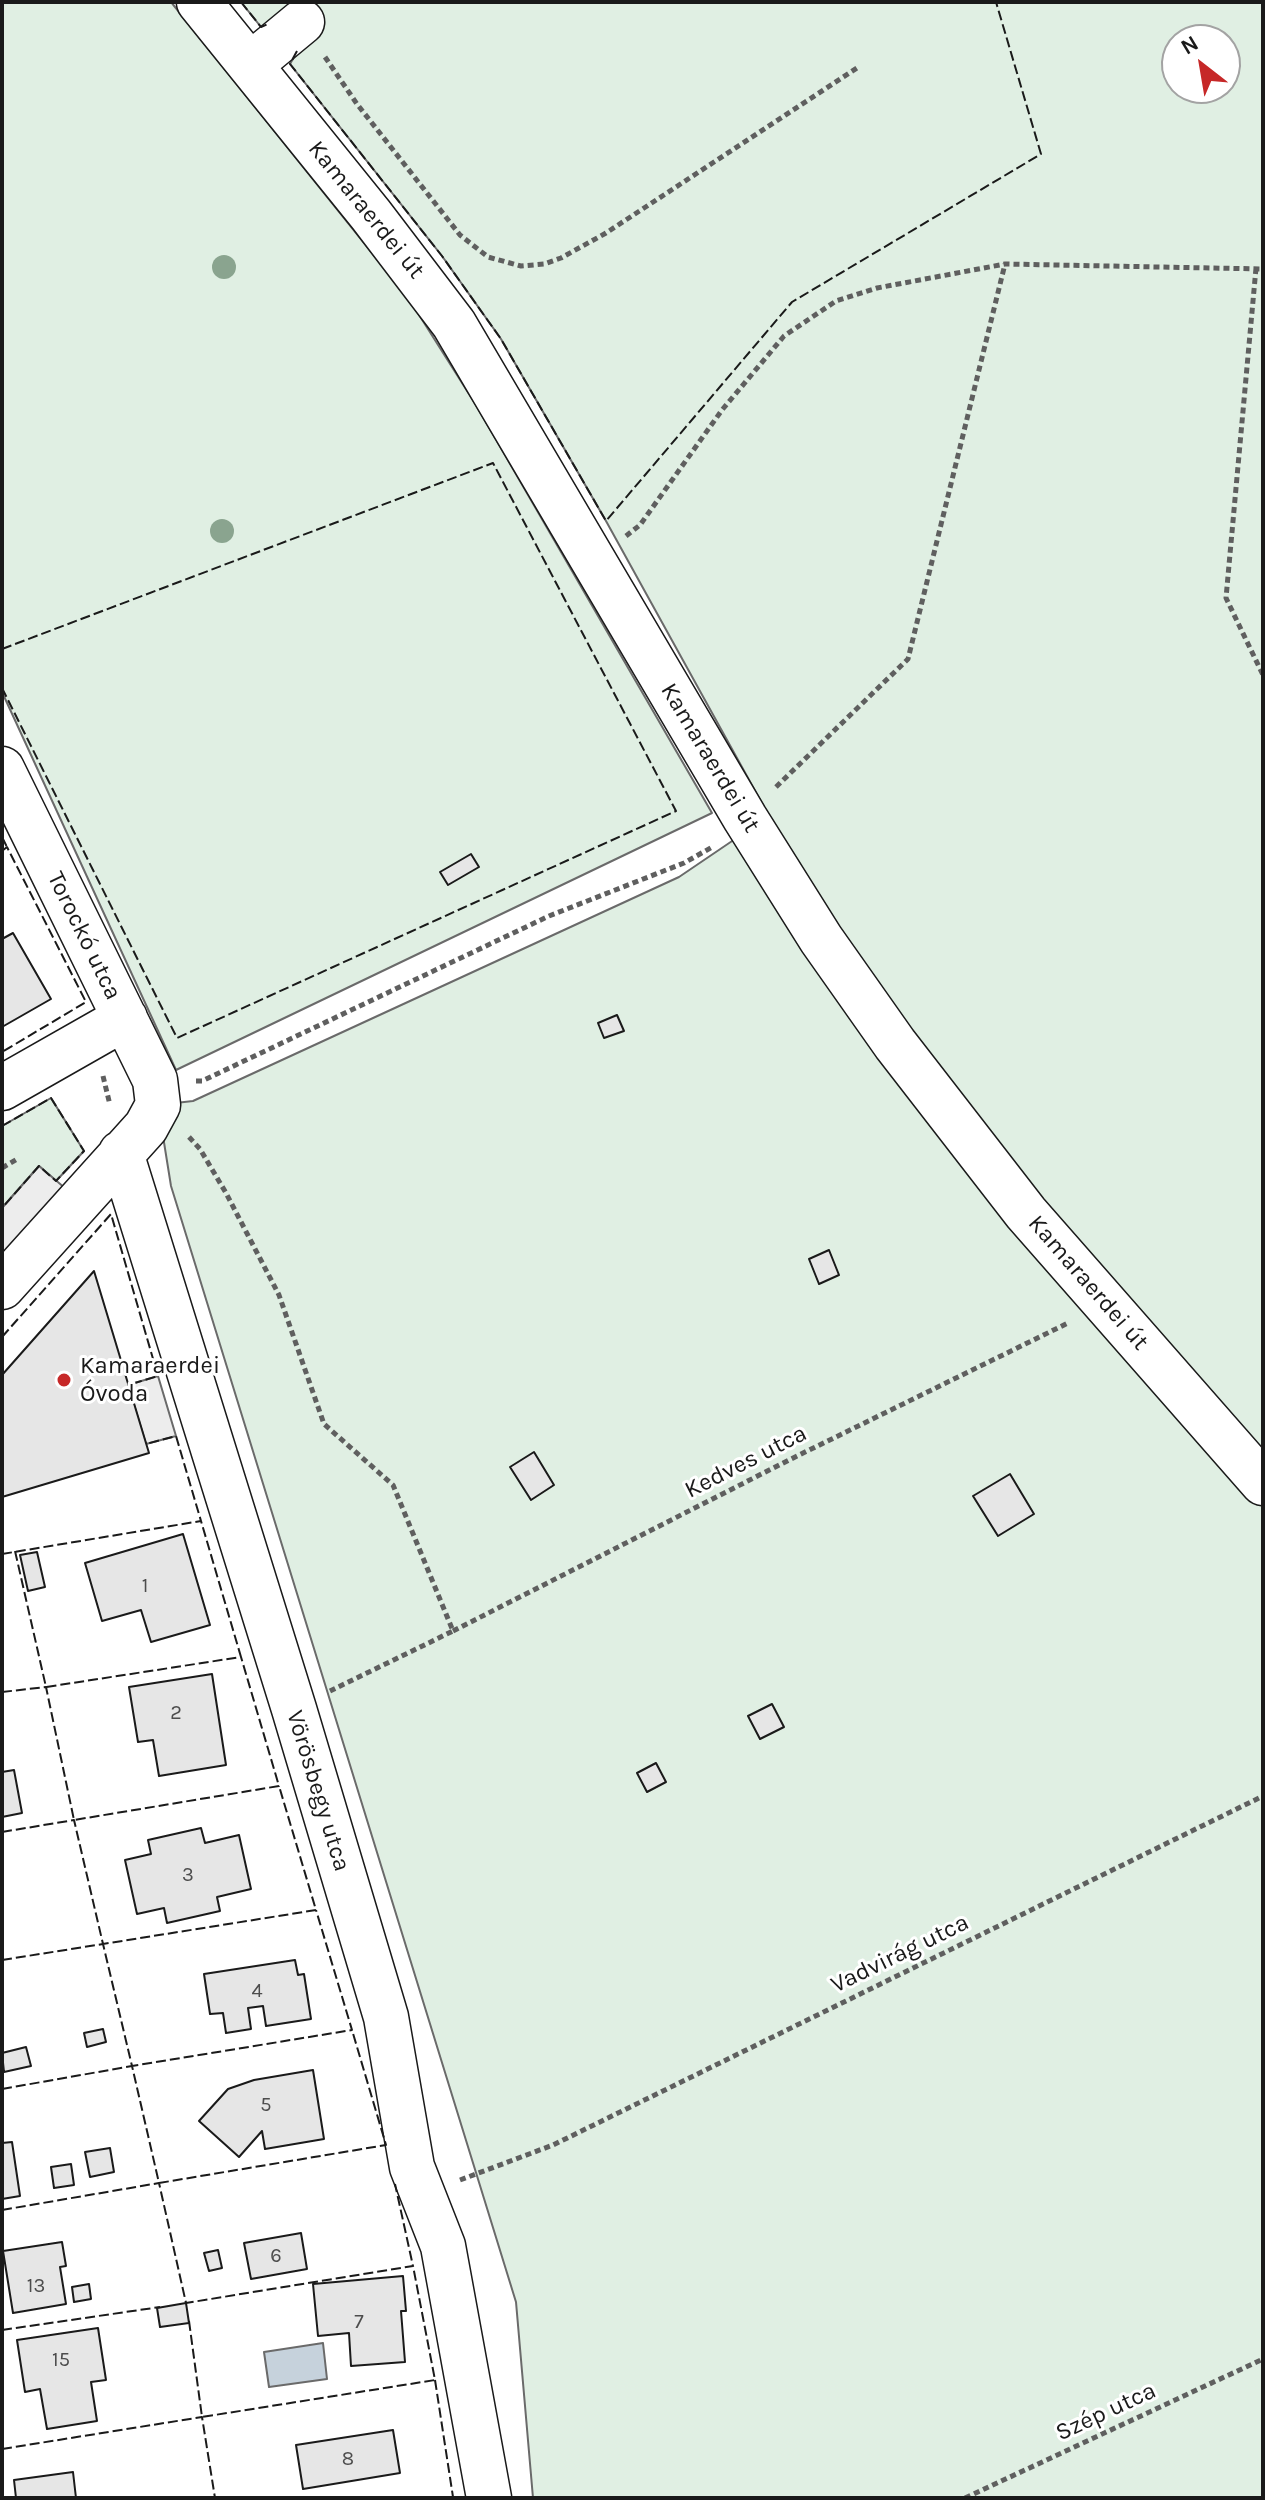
<!DOCTYPE html>
<html>
<head>
<meta charset="utf-8">
<style>
	body { margin:0 }
	#map { position:relative; width:1265px; height:2500px; overflow:hidden; background:#fff; font-family:Karla,sans-serif }
	canvas { display:block }
	.frame { position:absolute; inset:0; border:4px solid #1a1a1a; pointer-events:none }
	.north { position:absolute; left:1161px; top:24px; width:80px; height:80px; box-sizing:border-box; background:#fff; border:2px solid #a3a3a3; border-radius:50%; rotate:329deg; font-size:22px; font-weight:700; line-height:32px; text-align:center; color:#1a1a1a }
	.north::after { content:''; display:block; margin:auto; width:28px; height:36px; background:#c62828; clip-path:polygon(50% 0,100% 100%,50% 72%,0 100%) }
</style>
</head>
<body>
<div id="map">
<canvas width="1265" height="2500"></canvas>
<div class="frame"></div>
<div class="north">N</div>
</div>
<script>
const c = document.querySelector('canvas').getContext('2d');
c.lineJoin = 'round';
function paint(path, color) { c.fillStyle = color; c.fill(path, 'evenodd'); }
function stroke(path, color, width, dash) { c.strokeStyle = color; c.lineWidth = width; c.lineCap = dash ? 'butt' : 'round'; c.setLineDash(dash || []); c.stroke(path); }
function write(font, color, halo, rows, align = 'center') {
  c.font = font + ' Karla,sans-serif'; c.lineWidth = 6; c.setLineDash([]); c.textBaseline = 'middle'; c.strokeStyle = halo; c.fillStyle = color; for (const [text, x, y, turn = 0] of rows) {
    c.save(); c.translate(x, y); c.rotate((+turn || 0) * Math.PI / 180); c.textAlign = isNaN(turn) ? turn : align; if (halo) c.strokeText(text, 0, 0); c.fillText(text, 0, 0); c.restore();
  }
}
const green = new Path2D(`
	M2,2H171L409,299L476,405L712,813L176,1070L2,692Z
	M241,2H1263V2498H533L516,2302L171,1186L158,1105L193,1101L679,877L769,816L606,521L501,339L442,256L290,64L305,38L261,27ZM1177,40H1225V88H1177Z
	M51,1098L84,1151L56,1181L39,1166L2,1208V1126Z`);
paint(green, '#e0efe3');
stroke(green, '#6a6a6a', 2);
const parking = new Path2D(`
	M39,1166L79,1200L2,1287V1208Z
	M158,1376L176,1436L146,1444L128,1385Z`);
paint(parking, '#ededed');
stroke(parking, '#6a6a6a', 2);
const water = new Path2D(`
	M323,2343L327,2379L269,2387L264,2352Z`);
paint(water, '#c6d2dc');
stroke(water, '#6a6a6a', 2);
const building = new Path2D(`
	M471,854L479,867L448,885L440,872Z
	M13,933L51,999L2,1027V939Z
	M617,1015L624,1031L604,1038L598,1023Z
	M829,1250L839,1275L819,1284L809,1259Z
	M94,1271L149,1453L2,1497V1375Z
	M534,1452L554,1485L531,1500L510,1467Z
	M1010,1474L1034,1514L998,1536L973,1496Z
	M183,1534L210,1625L151,1642L141,1610L102,1621L85,1563Z
	M37,1552L45,1587L28,1591L20,1555Z
	M212,1674L226,1765L159,1776L153,1740L138,1742L129,1687Z
	M772,1704L784,1727L760,1739L748,1716Z
	M656,1763L666,1782L647,1792L637,1773Z
	M14,1770L22,1813L2,1817V1772Z
	M201,1828L205,1843L239,1835L251,1889L217,1897L220,1911L167,1923L164,1908L137,1914L125,1860L151,1854L148,1840Z
	M295,1960L298,1975L304,1974L311,2019L266,2026L263,2006L248,2008L251,2029L226,2033L223,2013L210,2014L204,1974Z
	M103,2029L106,2042L87,2047L84,2033Z
	M26,2047L31,2066L4,2072L2,2053Z
	M313,2070L324,2139L265,2149L262,2131L239,2157L199,2121L228,2089L254,2080Z
	M12,2142L20,2196L2,2199V2143Z
	M110,2148L114,2172L90,2177L85,2152Z
	M71,2164L74,2185L54,2188L51,2167Z
	M301,2233L307,2269L251,2279L244,2243Z
	M62,2242L66,2266L60,2267L66,2304L13,2313L3,2251Z
	M218,2250L222,2268L209,2271L204,2253Z
	M403,2276L406,2311H401L405,2362L351,2366L349,2333L318,2336L313,2284Z
	M89,2284L91,2299L74,2302L72,2287Z
	M186,2303L189,2323L160,2327L157,2308Z
	M98,2328L106,2380L91,2382L97,2421L47,2429L40,2389L25,2392L17,2340Z
	M393,2430L400,2473L303,2489L296,2445Z
	M73,2472L76,2498H16L14,2480Z`);
paint(building, '#e6e6e6');
stroke(building, '#1a1a1a', 2);
const minor = new Path2D(`
	M199,2L371,215L454,324L745,818L821,939L895,1044L1026,1213L1263,1483
	M250,65L302,22
	M2,769L155,1080L158,1105L146,1127L2,1287
	M2,1088L125,1018
	M121,1153L294,1709L386,2017L412,2167L443,2246L489,2498`);
stroke(minor, '#1a1a1a', 47);
stroke(new Path2D(`
	M325,57L357,104L460,235L488,257L521,266L544,264L561,258L606,233L860,66
	M1256,268L1226,598L1263,675
	M626,536L640,525L722,410L784,336L836,301L877,288L1005,264L1263,269
	M776,787L908,659L1005,264
	M103,1076L110,1105
	M196,1081H202L549,916L684,863L714,846
	M189,1137L200,1149L226,1193L279,1295L324,1424L393,1485L453,1631L330,1691
	M2,1168L19,1158
	M453,1631L791,1459L1068,1323
	M460,2180L553,2145L1263,1796
	M965,2498L1263,2359`), '#5f5f5f', 5, [6, 4]);
stroke(minor, '#fff', 44);
stroke(new Path2D(`
	M241,2L261,27L268,24
	M297,51L290,64L442,256L501,339L606,521L792,302L1041,154L996,2
	M2,649L493,463L676,811L177,1038L2,688
	M2,837L7,847
	M2,851L7,847L86,1002L2,1052
	M2,1126L51,1098L84,1151L56,1181L39,1166L2,1208
	M2,1337L111,1214L158,1376L128,1385
	M15,1551L46,1687L241,1657L201,1521
	M2,1554L201,1521L176,1436L146,1444
	M2,1692L46,1687L74,1820L279,1786L241,1657
	M2,1832L74,1820L103,1944L316,1910L279,1786
	M2,1960L103,1944L132,2066L352,2030L316,1910
	M2,2089L132,2066L159,2183L386,2145L352,2030
	M2,2210L159,2183L186,2303L413,2266L395,2184
	M189,2321L202,2417L435,2380L413,2266
	M2,2330L160,2307
	M435,2380L453,2497L444,2498
	M2,2449L202,2417L215,2498`), '#1a1a1a', 2, [10, 4]);
c.fillStyle = '#8aa48f';
for (const [x, y] of [
	[224,267],
	[222,531]
]) { c.beginPath(); c.arc(x, y, 12, 0, 2 * Math.PI); c.fill(); }
for (const [x, y, r, color] of [
	[64,1380,8,"#c62828"]
]) { const dot = new Path2D(); dot.arc(x, y, r, 0, 2 * Math.PI); c.fillStyle = color; c.fill(dot); stroke(dot, '#fff', 3); }
write('20px', '#4d4d4d', null, [
	["1",145,1586],
	["2",176,1713],
	["3",188,1875],
	["4",257,1991],
	["5",266,2105],
	["6",276,2256],
	["13",36,2286],
	["7",359,2322],
	["15",61,2360],
	["8",348,2459]
]);
write('24px', '#1a1a1a', '#fff', [
	["Kamaraerdei út",366,210,51],
	["Kamaraerdei út",710,758,59],
	["Torockó utca",84,936,64],
	["Kamaraerdei út",1088,1283,49],
	["Kedves utca",746,1462,-27],
	["Vörösbegy utca",318,1791,73],
	["Vadvirág utca",900,1954,-26],
	["Szép utca",1106,2412,-25]
]);
write('24px', '#1a1a1a', '#fff', [
	["Kamaraerdei",80,1366],
	["Óvoda",80,1394]
], 'left');
</script>
</body>
</html>
